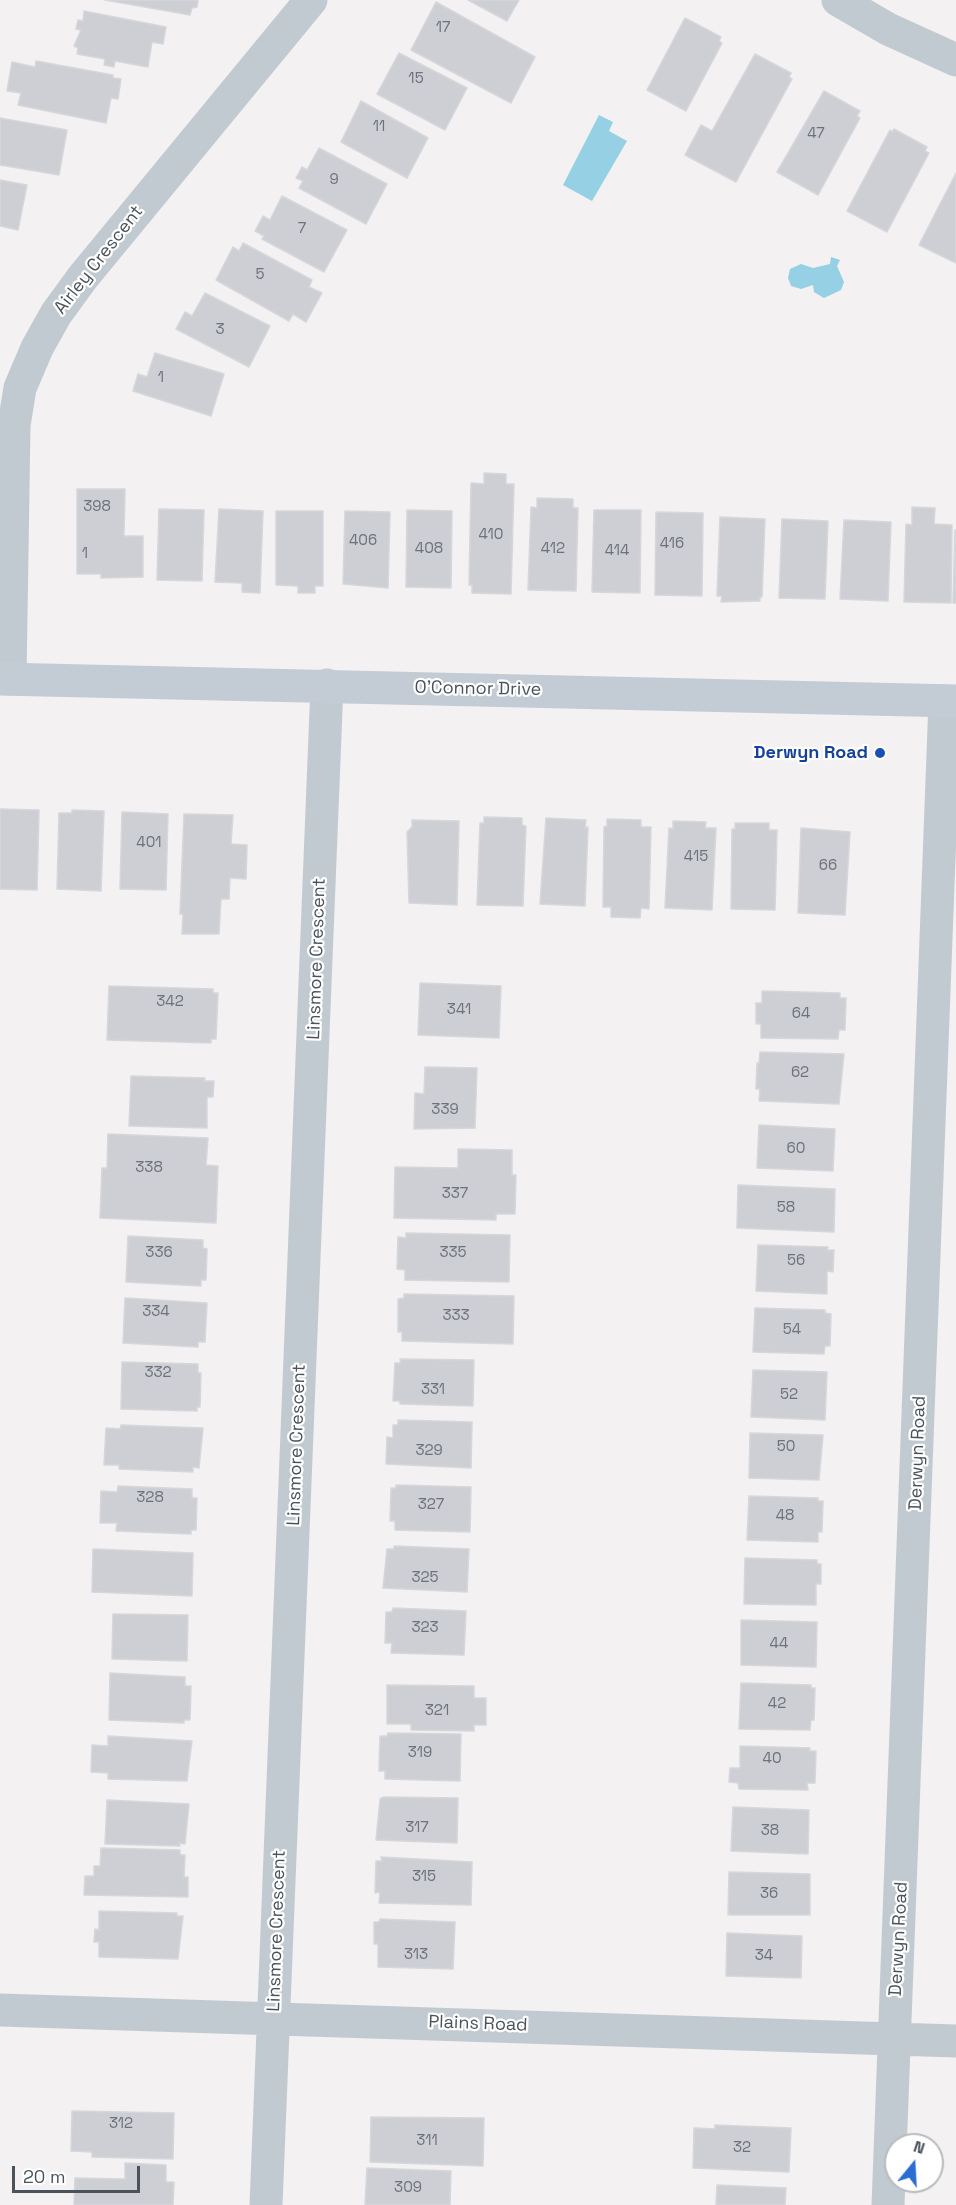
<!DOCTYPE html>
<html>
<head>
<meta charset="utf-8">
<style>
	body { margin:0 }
	#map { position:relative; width:956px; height:2205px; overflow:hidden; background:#f3f1f1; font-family:"Space Grotesk",sans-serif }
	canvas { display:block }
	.north { position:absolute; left:884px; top:2133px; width:60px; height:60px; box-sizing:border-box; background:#fff; border:2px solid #b7babe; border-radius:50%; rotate:18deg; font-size:16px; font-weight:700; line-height:24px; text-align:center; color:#4a535c }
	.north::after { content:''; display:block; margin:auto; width:21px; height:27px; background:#2b6dd2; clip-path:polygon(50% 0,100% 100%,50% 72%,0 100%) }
	.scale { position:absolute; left:12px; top:2166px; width:128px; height:27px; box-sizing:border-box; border:3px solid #4a535c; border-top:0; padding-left:8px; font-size:18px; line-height:21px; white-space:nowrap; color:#4a535c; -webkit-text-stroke:4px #fff; paint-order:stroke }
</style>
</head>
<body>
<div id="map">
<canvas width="956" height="2205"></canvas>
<div class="north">N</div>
<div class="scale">20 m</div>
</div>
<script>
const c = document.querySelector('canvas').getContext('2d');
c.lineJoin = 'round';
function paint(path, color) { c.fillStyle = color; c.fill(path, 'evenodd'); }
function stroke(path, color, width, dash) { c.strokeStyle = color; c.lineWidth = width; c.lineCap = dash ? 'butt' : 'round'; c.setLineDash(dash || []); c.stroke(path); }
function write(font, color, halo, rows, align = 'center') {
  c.font = font + ' "Space Grotesk",sans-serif'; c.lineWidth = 4.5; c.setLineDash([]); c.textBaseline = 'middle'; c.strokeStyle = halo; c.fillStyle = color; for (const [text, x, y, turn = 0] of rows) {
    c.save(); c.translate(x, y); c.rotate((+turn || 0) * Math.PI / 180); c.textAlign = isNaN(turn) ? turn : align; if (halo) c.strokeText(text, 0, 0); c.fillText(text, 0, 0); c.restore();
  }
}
paint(new Path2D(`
	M599,115L613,122L609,131L627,141L592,201L563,185Z
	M831,257L840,260L837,266L844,282L841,290L824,298L814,292L813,285L801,289L791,286L788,278L790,269L801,264L813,268L830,264Z`), '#95d0e4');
const building = new Path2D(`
	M105,0H198L197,7L192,8L190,15Z
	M468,0H519L507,21Z
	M436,2L535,57L511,103L411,50Z
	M84,11L166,27L163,44L152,42L148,67L115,61L114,67L104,65L105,59L77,54L78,48L74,46L81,30L76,29L78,20L83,21Z
	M685,18L721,37L719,41L722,43L686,111L647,90Z
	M399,53L467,88L445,130L377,94Z
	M755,54L791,73L789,77L792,79L736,182L685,155L701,125L712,131Z
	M36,61L113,75V78L121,79L118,99L111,98L106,123L18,105L21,93L7,91L12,62L35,67Z
	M824,91L860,111L857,116L860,118L818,195L777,172Z
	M361,101L428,138L407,178L341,142Z
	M0,118L67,130L59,175L0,165Z
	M894,129L927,147L925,151L929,153L887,232L847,211L890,130L892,132Z
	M319,148L387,184L366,224L299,188L303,181L296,178L302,167L307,170Z
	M956,173V263L919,245Z
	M0,180L27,185L18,230L0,226Z
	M282,196L347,230L324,272L262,239L264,236L255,231L263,216L270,220Z
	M243,243L312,280L309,287L322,293L306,322L293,314L289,321L216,280L233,247L239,251Z
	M205,293L270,326L249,367L176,329L185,312L192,316Z
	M155,353L224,374L211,416L133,391L138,374L147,377Z
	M484,473L506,474V484H514L511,594L472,593V585H469L471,483L484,484Z
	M77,489H125L124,536H143V577L101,578V574H77Z
	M537,498L573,499V508H578L576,591L528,590L531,507L537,508Z
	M912,507L935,508L934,524L952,525L951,603L904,602L906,524L912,525Z
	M159,509L204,510L202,581L157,580Z
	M219,509L263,511L260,593L242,592V583L215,582Z
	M407,510L452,511L451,588L406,587Z
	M594,510H641L640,593L592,592Z
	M276,511H323V586H315V593H298V586L276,585Z
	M345,511L390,512L388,588L343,584Z
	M656,512L703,513L702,596L655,595Z
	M720,517L765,519L762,597H760V601L721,602L722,596H717Z
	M782,519L828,521L825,599L779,598Z
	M844,520L891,522L888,601L840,599Z
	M955,530H956V603H953Z
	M0,809L39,810L37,890L0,889Z
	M72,810L104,811L101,891L57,889L59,813H72Z
	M122,812L168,814L166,890L120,889Z
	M184,814L233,815L231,844L247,845L246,879L230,878L229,899H221L219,934H182L183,914H180Z
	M484,817L522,818V825L526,826L523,906L477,905L480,823H484Z
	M546,818L586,820L585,828L588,827L585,906L540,904Z
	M607,819L641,820V827H651L649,909L641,908L640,918L611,917V907H603L604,827L607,826Z
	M412,820L459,821L457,905L409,903L407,832L412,827Z
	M673,821L706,822L705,828H716L712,910L665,908L669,828L673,829Z
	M735,823H769V830H777L775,910L731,909L732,829H735Z
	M801,828L850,832L845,915L798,913Z
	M420,983L501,986L499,1038L418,1035Z
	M109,986L213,989V993H218L216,1039H211V1043L107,1040Z
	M762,991L840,993V998H846L845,1030H839L838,1039L761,1038V1024H756V1003H762Z
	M760,1052L844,1054L839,1104L759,1101L760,1089H756L757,1063H759Z
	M425,1067L477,1068L475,1128L414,1129L415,1093L424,1094Z
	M131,1076L205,1078L204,1081H214L213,1097H207V1128L129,1126Z
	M759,1125L835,1129L833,1171L757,1168Z
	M108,1134L208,1138L206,1165L218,1166L216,1223L100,1218L102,1168H107Z
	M458,1149L512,1150V1175H516L515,1214H496V1220L394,1218L395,1167L458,1168Z
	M738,1185L835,1189L834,1232L737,1228Z
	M406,1233L510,1235L509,1282L405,1280V1270L397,1269L398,1237L406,1238Z
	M128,1236L203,1240V1248L207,1249L206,1280H201V1286L126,1282Z
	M758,1245L828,1247L827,1250H834L833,1272L827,1271V1294L756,1291Z
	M404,1294L514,1296L513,1344L402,1341V1332H398V1299L404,1298Z
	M125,1298L207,1303L205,1342H198V1347L123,1343Z
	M755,1308L825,1310V1313L831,1314L830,1346H825L824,1354L753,1352Z
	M400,1359L474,1360L473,1406L400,1404V1401H393L395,1363H401Z
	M122,1362L198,1364V1373H201L200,1407H197V1411L121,1409Z
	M753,1370L827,1372L825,1420L751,1417Z
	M398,1420L472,1422L471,1468L386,1464L387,1437L393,1438V1425H398Z
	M121,1425L203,1428L199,1468L193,1467V1472L119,1469V1465H104L106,1428L120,1429Z
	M750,1433L823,1435L819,1480L749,1478Z
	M396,1485L471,1487L470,1532L395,1530V1521H390L391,1488H396Z
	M118,1486L192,1489V1498H197L196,1530H191V1534L116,1531L117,1523H100L101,1491L117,1492Z
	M749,1496L818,1498V1501H823L822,1532H818V1542L747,1540Z
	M394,1546L469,1549L467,1592L383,1588L387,1549H394Z
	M93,1549L193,1553L192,1596L92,1592Z
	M745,1558L817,1560V1564H821V1584H816V1605L744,1604Z
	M393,1608L466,1611L464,1655L391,1653L392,1643H385L386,1612H392Z
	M113,1614L188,1615L187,1661L112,1659Z
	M741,1620L817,1622L816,1667L741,1665Z
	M110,1673L185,1677V1686H191L190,1720H184V1723L109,1720Z
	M741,1683L811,1685V1688H815L814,1720H811L810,1730L739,1729Z
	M387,1685L474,1686V1698H486V1725H474V1731L411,1730V1724H387Z
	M388,1733L461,1734L460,1781L385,1779V1771H379L380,1736H387Z
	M108,1736L192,1741L187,1781L108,1779V1773L91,1772L92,1745L108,1746Z
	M740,1746L810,1748L809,1751H816L815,1783H807L808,1790L739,1789L738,1783L729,1782L730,1768H740Z
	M384,1797L458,1798L457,1843L376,1840L380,1799Z
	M107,1800L189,1804L185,1844L179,1843L180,1846L105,1844Z
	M733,1807L809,1810L808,1854L731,1851Z
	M101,1848L180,1850V1855H185L184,1877H188V1897L84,1895L85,1876H94V1866H100Z
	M381,1857L472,1862L471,1905L379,1903L380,1892L375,1893L376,1861H382Z
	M729,1872L810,1874V1915H728Z
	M99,1911L177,1913V1916H183L178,1959L99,1957V1942H94L95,1929L99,1930Z
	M380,1919L455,1922L453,1969L378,1967V1944H374V1922H379Z
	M727,1933L802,1936L801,1978L726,1976Z
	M72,2111L174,2113L173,2159L92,2157V2152L71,2151Z
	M371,2117L484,2118L483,2166L370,2162Z
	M715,2125L791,2128L789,2172L693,2168L694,2128L715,2129Z
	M125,2163L166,2165V2182H174L173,2205H74L75,2178L125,2179Z
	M367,2168L451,2171L450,2205H365Z
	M717,2185L786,2188L785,2205H716Z`);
paint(building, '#cecfd4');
stroke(building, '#d5d7db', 1.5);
stroke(new Path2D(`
	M838,0L888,29L956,60
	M10,679L14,425L20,388L37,348L56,314L83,277L311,0
	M0,2010L956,2041
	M266,2205L327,685
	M888,2205L945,701`), '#c2cad1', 33);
stroke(new Path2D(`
	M0,679L956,701`), '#c3cbd5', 33);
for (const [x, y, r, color] of [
	[880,753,6,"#1a4fb4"]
]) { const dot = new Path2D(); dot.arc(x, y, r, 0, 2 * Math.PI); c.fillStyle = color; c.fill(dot); stroke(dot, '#fff', 2); }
write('15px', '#6b727a', null, [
	["17",443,28],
	["15",416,79],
	["11",379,127],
	["47",816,134],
	["9",334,180],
	["7",302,229],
	["5",260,275],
	["3",220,330],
	["1",161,378],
	["398",97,507],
	["410",491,535],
	["406",363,541],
	["416",672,544],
	["408",429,549],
	["412",553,549],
	["414",617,551],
	["1",85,554],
	["401",149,843],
	["415",696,857],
	["66",828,866],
	["342",170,1002],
	["341",459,1010],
	["64",801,1014],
	["62",800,1073],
	["339",445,1110],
	["60",796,1149],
	["338",149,1168],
	["337",455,1194],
	["58",786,1208],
	["336",159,1253],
	["335",453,1253],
	["56",796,1261],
	["334",156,1312],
	["333",456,1316],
	["54",792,1330],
	["332",158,1373],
	["331",433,1390],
	["52",789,1395],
	["50",786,1447],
	["329",429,1451],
	["328",150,1498],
	["327",431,1505],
	["48",785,1516],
	["325",425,1578],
	["323",425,1628],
	["44",779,1644],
	["42",777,1704],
	["321",437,1711],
	["319",420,1753],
	["40",772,1759],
	["317",417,1828],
	["38",770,1831],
	["315",424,1877],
	["36",769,1894],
	["313",416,1955],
	["34",764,1956],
	["312",121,2124],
	["311",427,2141],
	["32",742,2148],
	["309",408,2188]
]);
write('18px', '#4a535c', '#fff', [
	["Airley Crescent",99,260,-52],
	["O'Connor Drive",478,689,1],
	["Linsmore Crescent",317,959,-88],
	["Linsmore Crescent",297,1445,-88],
	["Derwyn Road",918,1453,-88],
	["Linsmore Crescent",277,1931,-88],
	["Derwyn Road",899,1939,-87],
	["Plains Road",478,2024,2]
]);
write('bold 18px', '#164399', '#fff', [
	["Derwyn Road",868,753]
], 'right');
</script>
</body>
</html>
